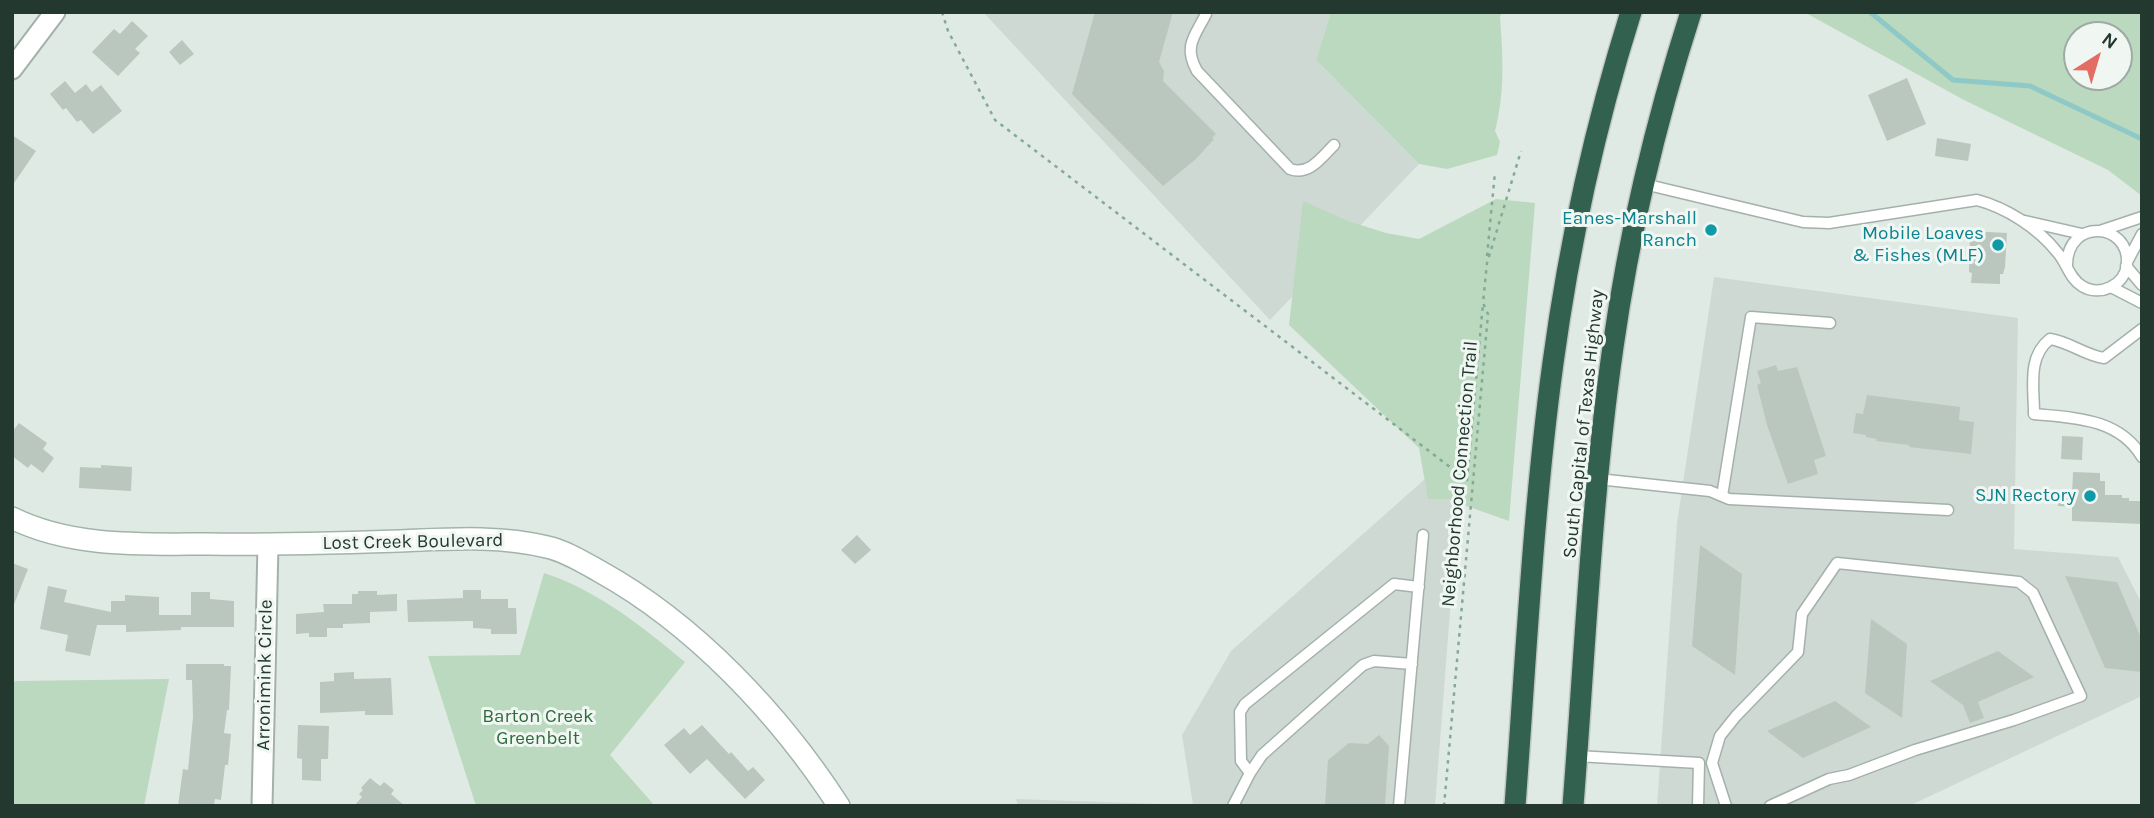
<!DOCTYPE html>
<html>
<head>
<meta charset="utf-8">
<style>
	body { margin:0 }
	#map { position:relative; width:2154px; height:818px; overflow:hidden; background:#e0eae4; font-family:Karla,sans-serif }
	canvas { display:block }
	.frame { position:absolute; inset:0; border:14px solid #23382f; pointer-events:none }
	.north { position:absolute; left:2063px; top:21px; width:70px; height:70px; box-sizing:border-box; background:#f0f7f2; border:2px solid #9eaba4; border-radius:50%; rotate:37deg; font-size:19px; font-weight:700; line-height:28px; text-align:center; color:#23382f }
	.north::after { content:''; display:block; margin:auto; width:24px; height:32px; background:#e36d65; clip-path:polygon(50% 0,100% 100%,50% 72%,0 100%) }
</style>
</head>
<body>
<div id="map">
<canvas width="2154" height="818"></canvas>
<div class="frame"></div>
<div class="north">N</div>
</div>
<script>
const c = document.querySelector('canvas').getContext('2d');
c.lineJoin = 'round';
function paint(path, color) { c.fillStyle = color; c.fill(path, 'evenodd'); }
function stroke(path, color, width, dash) { c.strokeStyle = color; c.lineWidth = width; c.lineCap = dash ? 'butt' : 'round'; c.setLineDash(dash || []); c.stroke(path); }
function write(font, color, halo, rows, align = 'center') {
  c.font = font + ' Karla,sans-serif'; c.lineWidth = 6; c.setLineDash([]); c.textBaseline = 'middle'; c.strokeStyle = halo; c.fillStyle = color; for (const [text, x, y, turn = 0] of rows) {
    c.save(); c.translate(x, y); c.rotate((+turn || 0) * Math.PI / 180); c.textAlign = isNaN(turn) ? turn : align; if (halo) c.strokeText(text, 0, 0); c.fillText(text, 0, 0); c.restore();
  }
}
paint(new Path2D(`
	M983,12H1331L1316,60L1419,164L1270,320Z
	M1714,277L2018,318L2014,549L2118,557L2142,604V696L1909,806H1657L1677,523Z
	M1425,479L1458,508L1435,806H1018L1016,799L1193,805L1182,735L1231,651Z`), '#cfd9d3');
paint(new Path2D(`
	M1331,12H1502L1500,17C1503,57 1505,93 1495,131L1500,142L1497,155L1447,169L1419,164L1316,60Z
	M1804,12H2142V196L2108,170L1964,100ZM2119,35V77H2077V35Z
	M1496,199L1535,203L1509,521L1447,499H1428L1419,448L1289,325L1303,201L1348,221L1386,233L1419,239Z
	M544,573C597,590 643,627 685,662L610,755L655,806H476L428,656L520,655Z
	M169,679L144,806H12V687L15,681Z`), '#bbd9be');
stroke(new Path2D(`
	M1870,12L1953,80L2030,86L2142,139`), '#8ec9c8', 5);
paint(new Path2D(`
	M1095,12H1173L1159,62L1164,71L1163,81L1216,134L1212,138L1214,139L1196,159L1163,186L1072,94Z
	M132,21L148,36L135,49L140,53L118,76L92,52L114,29L120,34Z
	M182,40L194,54L180,65L169,52Z
	M1907,78L1926,124L1887,141L1868,95Z
	M65,81L75,93L86,84L92,92L101,85L122,111L93,134L81,120L77,122L66,108L63,110L50,94Z
	M12,135L36,151L12,186Z
	M1937,138L1971,144L1968,161L1935,156Z
	M1970,231L2007,233L2005,267L2003,274H2000V284L1971,283L1972,273L1969,272Z
	M1776,365L1778,371L1797,367L1826,456L1814,460L1818,474L1788,484L1767,425L1757,385L1761,383L1757,371Z
	M1867,395L1960,407L1959,420L1974,422L1971,454L1909,447V445L1876,441L1877,439L1866,437V435L1853,433L1856,413L1863,414Z
	M19,423L47,443L43,449L54,458L43,473L31,464L28,468L12,456V432Z
	M2062,436L2083,437L2082,460L2061,459Z
	M101,465L132,467L131,491L79,488L80,467L101,468Z
	M2073,472L2100,473V481H2105V495H2122V498H2129V501H2142V524L2072,521V507L2058,506L2059,494L2072,495Z
	M857,535L871,550L855,564L841,550Z
	M1700,545L1742,574L1735,675L1692,646Z
	M12,563L28,569L13,607H12Z
	M2065,576L2117,582L2142,640V672L2105,668Z
	M48,586L67,590L64,602L111,612V601H125V595L159,597V615H191V592H210V599L234,601V627H181V630L126,632V625H97L90,656L65,651L68,635L40,629Z
	M463,590H481V599H508V608H516L517,634H491V629L473,628V621L408,622L407,600L463,598Z
	M358,591H377V595L397,594V611L370,612V623L343,624V628H327V637H309V633L296,634V614L324,612L323,604H352V594H358Z
	M1871,619L1907,644L1902,718L1865,693Z
	M1998,651L2034,677L1978,702L1984,718L1970,723L1963,705L1930,681Z
	M186,664H224V666H231L229,710H227L224,733L231,734L228,765H225L221,800L215,799L214,806H178L183,769L188,770L193,717L192,680H186Z
	M354,672V679L391,678L393,715H365V711L320,713V682L334,681V673Z
	M1835,701L1871,727L1803,758L1767,731Z
	M298,725L329,726L328,759H321V781L302,780V759L297,758Z
	M702,725L729,754L731,752L748,771L753,767L765,780L745,799L707,759L690,774L664,745L684,728L690,735Z
	M1379,735L1389,746L1385,806H1325L1328,760L1349,743L1368,744Z
	M370,778L380,786L384,782L394,790L391,794L405,806H354L362,797L359,794L363,790L361,788Z`), '#b9c7bf');
const lane = new Path2D(`
	M1206,14C1195,36 1183,46 1197,71L1290,169C1309,176 1321,158 1334,145
	M1644,184L1803,222L1829,223L1977,200C2007,208 2038,228 2057,252C2067,263 2069,278 2082,286C2099,297 2125,286 2127,264C2130,222 2067,218 2067,265
	M2025,221L2082,234
	M2100,231L2142,217
	M2127,262L2142,234
	M2126,266L2142,285
	M2111,287L2142,303
	M2142,329L2104,358C2084,355 2070,342 2050,339C2027,357 2034,387 2034,414C2074,418 2119,418 2142,457
	M1598,479L1710,491L1729,499L1948,510
	M1722,496L1751,317L1830,323
	M1577,756L1699,763L1698,806
	M1250,773L1241,761L1240,712L1245,704L1394,584L1419,587
	M1233,806L1250,773L1262,755L1363,665L1374,661L1412,664
	M1399,806L1423,535
	M1726,806L1712,763L1720,736L1736,716L1798,652L1802,614L1837,563L2019,582L2033,593L2081,696L2014,720L1915,750L1849,775L1829,779L1770,806`);
const street = new Path2D(`
	M12,69L55,12
	M262,806L268,545`);
const secondary = new Path2D(`
	M12,518C73,548 143,544 209,544C273,545 336,543 399,541C448,539 499,535 547,547C565,551 583,562 599,571C695,624 780,715 839,806`);
const highway = new Path2D(`
	M1515,806C1526,658 1533,509 1553,363C1569,245 1595,126 1631,12
	M1573,806C1585,653 1591,499 1613,347C1629,234 1656,121 1691,12`);
stroke(lane, '#a4b1aa', 13);
stroke(street, '#a4b1aa', 23);
stroke(secondary, '#a1b4aa', 24);
stroke(highway, '#c1c7c5', 24);
stroke(new Path2D(`
	M942,12L948,31L995,120L1467,480L1483,303
	M1487,256L1495,172
	M1444,806L1488,314L1483,303L1487,263L1521,151`), '#84aa97', 2.5, [3.5, 5]);
stroke(lane, '#fff', 10);
stroke(street, '#fff', 19);
stroke(secondary, '#fff', 21);
stroke(highway, '#32614f', 21);
for (const [x, y, r, color] of [
	[1711,230,7,"#0f9aa8"],
	[1998,245,7,"#0f9aa8"],
	[2090,496,7,"#0f9aa8"]
]) { const dot = new Path2D(); dot.arc(x, y, r, 0, 2 * Math.PI); c.fillStyle = color; c.fill(dot); stroke(dot, '#f0f7f2', 2.5); }
write('19px', '#0d838f', '#f0f7f2', [
	["Eanes-Marshall",1697,219],
	["Ranch",1697,241],
	["Mobile Loaves",1984,234],
	["& Fishes (MLF)",1984,256],
	["SJN Rectory",2076,496]
], 'right');
write('19px', '#23382f', '#f0f7f2', [
	["South Capital of Texas Highway",1584,424,-84],
	["Neighborhood Connection Trail",1460,474,-85],
	["Lost Creek Boulevard",413,542,-1],
	["Arronimink Circle",265,675,-89]
]);
write('19px', '#316b3d', '#f0f7f2', [
	["Barton Creek",538,717],
	["Greenbelt",538,739]
]);
</script>
</body>
</html>
